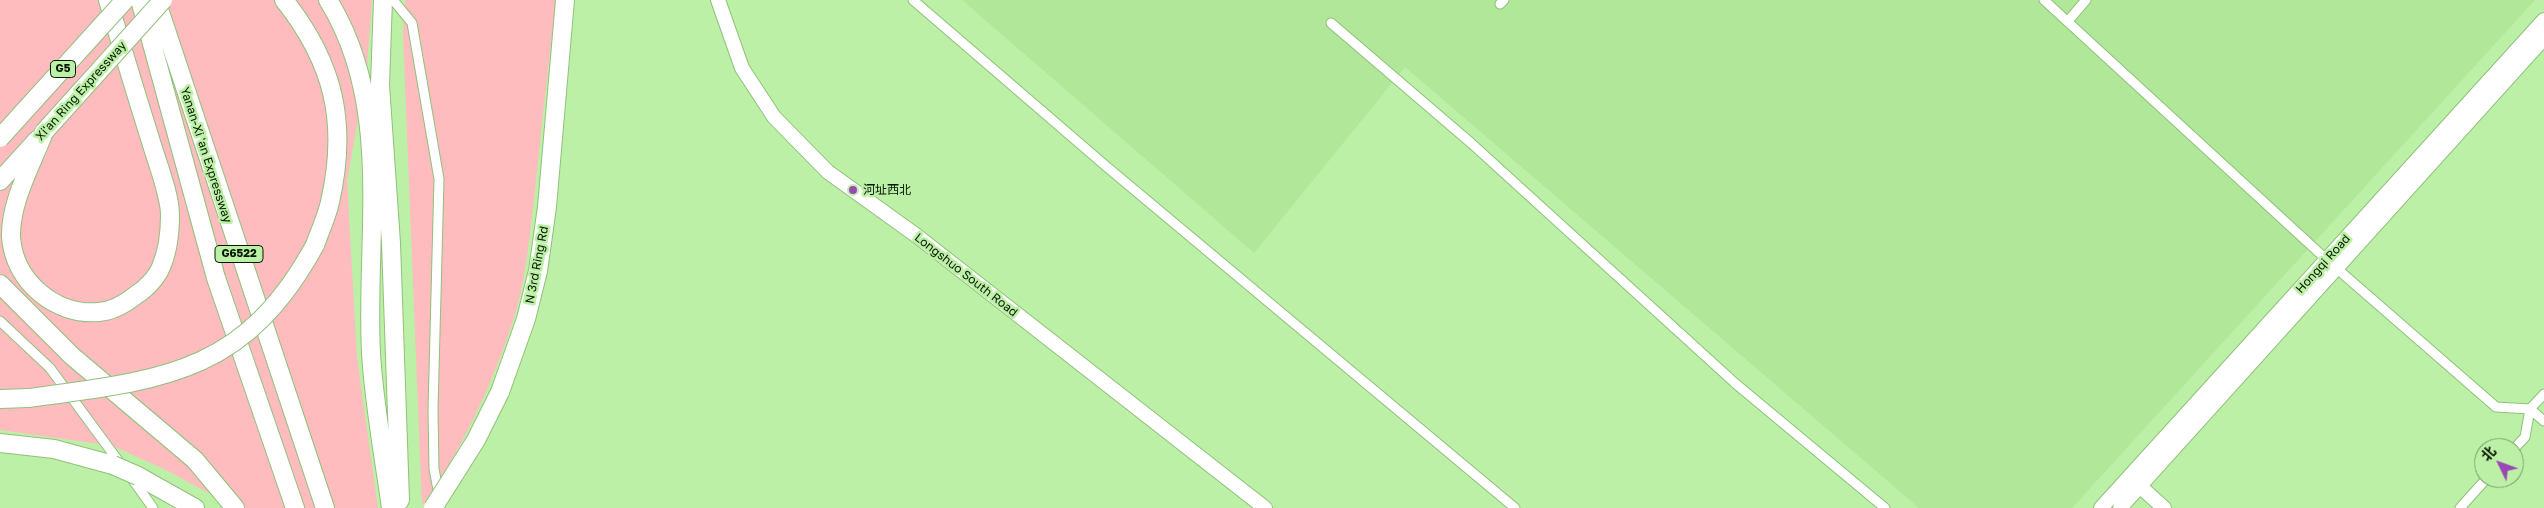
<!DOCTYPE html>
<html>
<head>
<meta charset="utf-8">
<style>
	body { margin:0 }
	#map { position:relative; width:2544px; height:508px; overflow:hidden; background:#bdf0a7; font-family:"Golos Text","Noto Sans SC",sans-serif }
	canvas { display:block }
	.north { position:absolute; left:2474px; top:438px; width:50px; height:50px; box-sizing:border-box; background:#bdf0a7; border:1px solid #749a64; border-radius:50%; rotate:312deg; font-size:14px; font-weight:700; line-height:20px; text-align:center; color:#061800 }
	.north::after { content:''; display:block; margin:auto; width:18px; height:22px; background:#9a48b7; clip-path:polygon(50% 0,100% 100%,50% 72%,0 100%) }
</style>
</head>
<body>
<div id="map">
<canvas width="2544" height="508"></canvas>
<div class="north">北</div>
</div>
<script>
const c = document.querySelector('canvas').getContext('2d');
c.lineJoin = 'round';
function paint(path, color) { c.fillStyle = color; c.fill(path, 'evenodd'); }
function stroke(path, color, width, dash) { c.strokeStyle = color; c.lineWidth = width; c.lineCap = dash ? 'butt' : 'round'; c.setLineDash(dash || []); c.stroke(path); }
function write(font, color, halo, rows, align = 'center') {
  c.font = font + ' "Golos Text","Noto Sans SC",sans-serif'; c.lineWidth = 5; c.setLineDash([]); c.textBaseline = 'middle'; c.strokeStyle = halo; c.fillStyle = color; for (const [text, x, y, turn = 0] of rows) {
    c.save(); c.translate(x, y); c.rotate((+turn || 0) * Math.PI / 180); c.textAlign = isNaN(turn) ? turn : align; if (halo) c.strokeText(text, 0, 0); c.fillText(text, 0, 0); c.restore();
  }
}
paint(new Path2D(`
	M962,0H2535L2072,508H1919L1405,67L1254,253Z`), '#b0e798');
paint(new Path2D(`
	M0,0H372L367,68L347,181L357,358L378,508H236L168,471L113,446L0,430Z
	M405,0H556C549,60 542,121 536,181C530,231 527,283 510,330C489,392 460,452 422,506L403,35Z`), '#febcbe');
const street = new Path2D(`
	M393,0L412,23L439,179L433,410L434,469L439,495
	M913,0L1107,167L1515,508
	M2044,0L2327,260L2496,407L2530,409L2544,421
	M1500,4L1504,0
	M2068,21L2086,0
	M1331,23L1471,143L1736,384L1885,508
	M0,321L50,368L122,466
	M2514,449L2525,437L2530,409L2544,394
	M130,476L153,508
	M2460,508L2487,478`);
const secondary = new Path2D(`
	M718,0L742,68L774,117L828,172L917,236L1265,508
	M2133,480L2164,508
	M2101,508L2544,20
	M2120,508L2544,38`);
const highway = new Path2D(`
	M140,0L216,278L295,508
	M156,0L325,508
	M284,0C334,63 348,123 330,202C327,216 320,231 315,245
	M328,0C394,106 365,236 371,353C374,405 384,457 391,508
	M383,0L380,85L391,243L400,500
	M44,132C32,164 10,202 11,237C14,281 55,316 99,312C112,311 126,303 136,295C146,289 157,277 161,267C168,251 170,232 170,215C170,195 158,165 152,145C137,97 122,48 108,0
	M0,181L37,140
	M0,284L72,356L195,460L235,508
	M500,392L526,319L538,271L547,207L565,0
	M0,399L28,398
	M0,443L54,449L113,465
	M138,476L195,508`);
stroke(street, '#90c07a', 11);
stroke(secondary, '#90c07a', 16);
stroke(highway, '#90c07a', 20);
stroke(street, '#fff', 9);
stroke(secondary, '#fff', 14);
stroke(highway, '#fff', 18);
const highwayBridge = new Path2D(`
	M44,132L163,0
	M0,138L125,0
	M28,398C162,380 244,375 315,245
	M113,465L138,476
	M433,508L476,440L500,392`);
stroke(highwayBridge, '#90c07a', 20, []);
stroke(highwayBridge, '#fff', 18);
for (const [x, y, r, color] of [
	[853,190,5,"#9a48b7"]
]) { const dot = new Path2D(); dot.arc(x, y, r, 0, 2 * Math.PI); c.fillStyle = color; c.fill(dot); stroke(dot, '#bdf0a7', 2); }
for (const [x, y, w] of [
	[63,69,25],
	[239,254,48]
]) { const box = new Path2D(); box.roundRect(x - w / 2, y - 8.5, w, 17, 4); c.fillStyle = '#bdf0a7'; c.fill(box); stroke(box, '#061800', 1); }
write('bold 11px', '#061800', null, [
	["G5",63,69],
	["G6522",239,254]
]);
write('12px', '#061800', '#bdf0a7', [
	["Xi'an Ring Expressway",81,91,-48],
	["Yanan-Xi 'an Expressway",206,155,72],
	["Hongqi Road",2323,264,-48],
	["N 3rd Ring Rd",537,265,-79],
	["Longshuo South Road",966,275,38]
]);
write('12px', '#061800', '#bdf0a7', [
	["河址西北",863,190]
], 'left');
</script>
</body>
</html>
